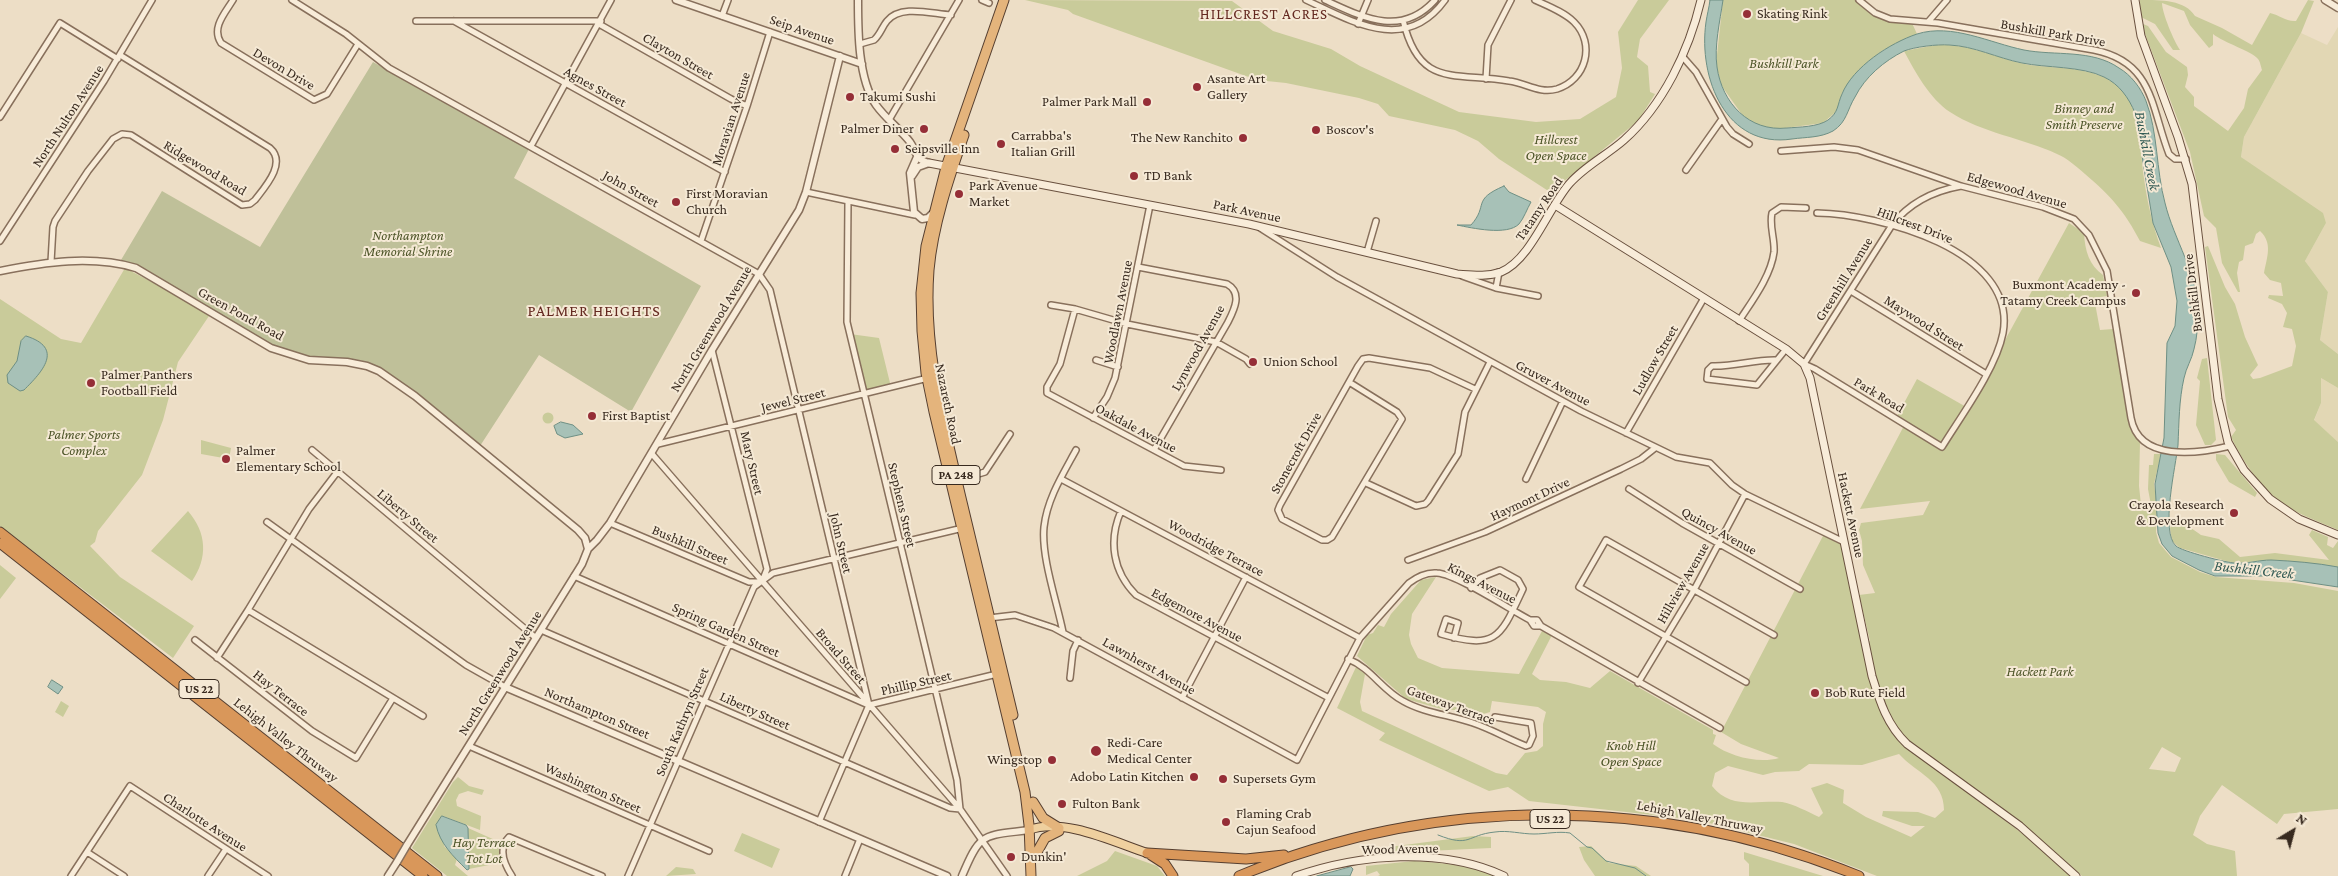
<!DOCTYPE html>
<html>
<head>
<meta charset="utf-8">
<style>
	body { margin:0 }
	#map { position:relative; width:2338px; height:876px; overflow:hidden; background:#eddec6; font-family:"Crimson Pro",serif }
	canvas { display:block }
	.north { position:absolute; left:2268px; top:806px; width:50px; height:50px; -webkit-text-stroke:4px #f5e9d5; paint-order:stroke; rotate:37deg; font-size:14px; font-weight:700; line-height:20px; text-align:center; color:#382a1f }
	.north::after { content:''; display:block; margin:auto; width:18px; height:22px; background:#382a1f; clip-path:polygon(50% 0,100% 100%,50% 72%,0 100%) }
</style>
</head>
<body>
<div id="map">
<canvas width="2338" height="876"></canvas>
<div class="north">N</div>
</div>
<script>
const c = document.querySelector('canvas').getContext('2d');
c.lineJoin = 'round';
function paint(path, color) { c.fillStyle = color; c.fill(path, 'evenodd'); }
function stroke(path, color, width, dash) { c.strokeStyle = color; c.lineWidth = width; c.lineCap = dash ? 'butt' : 'round'; c.setLineDash(dash || []); c.stroke(path); }
function write(font, color, halo, rows, align = 'center') {
  c.font = font + ' "Crimson Pro",serif'; c.lineWidth = 4; c.setLineDash([]); c.textBaseline = 'middle'; c.strokeStyle = halo; c.fillStyle = color; for (const [text, x, y, turn = 0] of rows) {
    c.save(); c.translate(x, y); c.rotate((+turn || 0) * Math.PI / 180); c.textAlign = isNaN(turn) ? turn : align; if (halo) c.strokeText(text, 0, 0); c.fillText(text, 0, 0); c.restore();
  }
}
paint(new Path2D(`
	M2338,27V354L2320,340L2328,292L2305,261L2326,223L2241,157L2244,137L2301,33L2327,45Z
	M2321,378L2338,388V442L2314,421L2321,403Z`), '#e2d7b4');
paint(new Path2D(`
	M1025,0L1232,1L1273,31L1331,49L1360,66L1459,112L1536,122L1580,119L1616,97L1622,68L1618,32L1638,0H1669L1640,39L1637,57L1648,66L1650,92L1655,94L1638,121L1562,183L1553,194L1499,159L1478,141L1455,130L1389,116L1378,104L1359,98L1286,83L1257,80L1073,14L1068,10Z
	M1723,0H1856C1873,17 1889,21 1912,23L1917,34L1882,51L1857,73L1842,93L1838,110L1823,123L1778,129L1758,126L1743,116L1721,85L1716,64Z
	M2140,0C2162,0 2185,0 2195,16L2222,28L2252,45L2270,13C2280,15 2286,22 2296,21L2308,0L2314,1L2301,33L2244,137L2241,157L2323,213L2326,223L2305,261L2328,292L2320,340L2338,354V388L2321,378V403L2314,420L2338,442V530C2322,523 2303,516 2288,507C2263,491 2244,464 2231,437L2236,430L2228,417L2205,247L2208,246L2225,287L2235,304L2245,337L2256,361L2258,365L2250,375L2253,379L2260,378L2292,366L2296,346L2292,329L2283,327L2287,313L2282,304L2268,298L2269,295L2283,296L2281,283L2270,280L2264,273C2267,257 2273,243 2260,231L2256,234L2253,243L2245,246L2243,260L2239,262L2237,273L2240,292H2238L2222,263L2216,228L2204,216L2190,152L2142,26L2143,24L2148,26L2166,52L2187,67L2188,75L2185,87L2194,97V106L2228,131L2244,108L2248,89L2262,70C2261,67 2260,61 2258,59C2252,51 2224,43 2213,34V45L2209,48L2190,25L2184,11L2162,3C2162,13 2174,41 2180,50H2173L2155,24L2141,17L2139,11Z
	M1936,45C1969,43 1998,59 2029,65C2052,68 2079,67 2101,76C2143,92 2139,141 2144,178C2147,202 2153,226 2161,248L2140,241C2125,212 2110,195 2085,174C2077,167 2067,158 2057,154C2023,138 1982,133 1950,112C1930,99 1915,72 1904,51Z
	M2069,223L2084,233C2085,251 2089,265 2103,275L2107,296L2094,298L2100,330L2113,329L2129,424L2140,442L2139,486L2141,505H2151L2148,489L2149,465H2153L2154,454H2161L2154,484L2157,505L2156,532L2159,543L2171,557L2200,572L2216,577L2294,583L2338,591V809L2284,814L2277,824L2222,785L2200,816L2193,835L2207,844L2235,851L2237,876H2082L2045,843L2032,836L1907,745V748L2027,837L2071,876H1877L1794,844L1697,820L1529,801L1508,787L1489,791L1383,742L1379,740L1385,733L1337,708L1356,667L1365,674L1360,702L1362,711L1496,773L1507,775L1525,753L1537,751L1543,746V724L1546,712L1538,707L1492,701L1490,712L1480,715L1462,710H1445L1406,699L1357,656L1367,635L1373,633L1378,625L1384,627L1391,614L1421,580L1436,577L1412,614L1409,635L1411,644L1418,658L1442,668L1519,674L1542,631L1552,635L1532,674L1540,680L1566,682L1590,688L1610,671L1713,730V734L1716,735L1713,744C1729,756 1758,764 1779,758L1741,744L1721,732L1824,534L1844,542L1865,643L1870,641L1859,595L1875,593L1863,565L1862,541L1859,530L1861,523L1923,515L1930,501L1860,509L1906,422L1897,416L1917,379L1968,408ZM2162,747L2181,758L2175,772L2149,769ZM1899,754C1917,774 1944,780 1944,810L1935,818L1918,812L1883,811L1882,816L1912,826H1925L1911,837L1866,817L1843,803L1844,790L1827,783L1811,788L1823,813L1819,817C1808,812 1794,804 1782,802C1757,800 1731,810 1712,786L1715,773L1728,766L1763,775L1775,772L1799,771L1809,764L1862,765Z
	M125,268L211,313L178,362L163,420L142,475L98,531L95,542L90,546L120,577L194,626L173,658L0,526V299L61,339L81,343Z
	M850,334L879,338L891,387L864,395Z
	M2207,358L2216,440L2211,445H2205L2196,425L2200,381L2197,378L2202,359Z
	M542.5 418a5.5 5.5 0 1 1 11 0a5.5 5.5 0 1 1-11 0Z
	M201,440L231,448L229,459L201,454Z
	M2216,454L2225,455L2257,493L2255,497L2229,482L2216,460Z
	M188,511C207,533 208,558 192,581L151,551Z
	M2174,522L2191,528L2201,535L2219,539L2240,557L2275,553L2329,560L2309,535L2312,530L2328,537L2327,545L2333,548L2338,541V567L2277,560L2233,563L2180,548L2172,541L2170,528Z
	M0,565L16,578L0,599Z
	M61,701L69,706L63,717L55,712Z
	M458,777L469,786L484,790L482,795L468,791L459,794L456,800L457,806L481,816L480,830L443,816L444,846L457,859L455,865L468,876H447L412,848L453,782Z
	M468,828L504,844V862L469,869Z
	M742,833L780,849L772,868L734,851Z
	M1473,836L1491,837V848L1364,854L1366,850Z
	M1591,846L1609,863L1636,866L1651,876H1595L1584,860L1579,847Z
	M1115,851L1157,866L1165,876H1077L1107,861Z
	M1744,852L1823,876H1749V864L1744,859Z
	M1414,861C1443,863 1469,865 1496,876H1378L1380,875L1377,871L1366,875V866Z
	M676,867L693,869L696,874L666,876Z`), '#c9cb9a');
paint(new Path2D(`
	M373,62L529,149L514,178L701,286L631,412L539,355L480,446L381,368L360,360L306,358L274,346L121,260L162,191L260,247Z`), '#bfc099');
const water = new Path2D(`
	M1710,0H1723C1720,21 1714,46 1717,67C1722,103 1749,132 1787,128C1799,127 1818,127 1828,120C1839,112 1837,105 1842,94C1853,67 1890,43 1917,34C1952,23 1990,43 2024,50C2055,56 2092,49 2119,68C2131,75 2141,88 2146,101C2158,132 2156,170 2165,203C2174,240 2198,274 2198,313C2198,325 2197,338 2194,349C2192,359 2186,368 2184,378C2179,400 2179,423 2178,445C2176,465 2160,532 2176,546C2181,551 2227,563 2235,563C2247,564 2259,560 2271,560C2293,561 2317,563 2338,567V587L2265,576H2215L2199,570L2172,556L2162,544L2158,533L2155,484L2164,438L2167,343L2175,326L2177,301L2171,267L2153,223L2135,113C2129,98 2119,84 2104,77C2082,66 2046,68 2022,63C1997,58 1974,46 1949,45C1938,44 1914,47 1904,51C1884,61 1865,77 1855,97C1847,110 1847,122 1833,131C1820,138 1806,137 1792,139C1726,149 1698,78 1706,22C1707,15 1709,8 1710,0Z
	M1504,186L1509,192L1531,202C1527,209 1524,218 1519,224C1507,236 1472,228 1457,225H1471C1489,205 1471,200 1504,186Z
	M26,336C65,348 42,372 24,390L20,391L8,383L7,375L17,361L21,341Z
	M561,422L573,425L583,434L565,438L557,434L554,426Z
	M52,680L63,687L58,694L48,687Z
	M442,816L466,825L468,828L469,869L467,870C453,856 440,844 436,825Z
	M1351,867L1353,869L1350,876H1317Z`);
paint(water, '#a7c1b7');
stroke(water, '#6e8f84', 1);
stroke(new Path2D(`
	M1438,835C1471,848 1466,835 1495,832C1508,830 1521,834 1534,834C1546,834 1558,831 1570,833L1587,847L1592,848L1606,861L1635,868L1646,876`), '#6e8f84', 1);
const minor = new Path2D(`
	M233,0C225,13 211,28 221,43L314,100L327,94L358,44
	M292,0L346,34L389,68L759,274L770,290L869,705
	M982,0L989,3
	M1306,0C1353,22 1406,54 1445,0
	M1325,0C1362,17 1401,38 1435,0
	M1859,0L1875,13L1890,19L1938,23L2094,50C2154,62 2151,108 2169,154L2175,159H2186
	M722,16L728,0
	M1403,20C1419,88 1453,72 1509,81C1526,83 1539,94 1557,89C1586,80 1596,44 1574,22C1564,12 1548,6 1535,0
	M416,21H601
	M454,21L725,172
	M1928,22L1947,0
	M599,24L731,99L747,106
	M1358,24L1368,0
	M860,44L874,40C880,35 882,27 887,21C901,4 932,14 951,15
	M1682,56L1696,72L1727,127L1733,134L1749,144
	M1486,79L1488,45L1511,0
	M0,117L60,23L118,59
	M889,120L959,0
	M531,146L611,0
	M1781,151L1834,147L1858,150L1961,186L2043,207L2074,219L2089,235L2107,271L2131,418C2139,462 2197,454 2230,446
	M1686,170L1722,119
	M806,192L915,215
	M1817,213C1878,214 2018,250 2003,333C1996,369 1961,416 1942,447L1815,369L1804,364L1892,225C1910,202 1933,191 1961,186
	M1260,228L1337,277L1581,411L1676,457L1710,463L1732,485L1745,494L1844,542
	M0,241L104,81L152,0
	M701,241L747,106L770,32
	M1367,252L1376,221
	M51,262L53,227L55,221L88,171L113,139L122,134L131,135L242,205L250,204L255,200C265,187 287,163 270,148L120,55
	M1138,267L1227,284C1243,293 1234,310 1228,322L1154,450
	M1462,276L1496,288L1538,296
	M1496,288L1499,272
	M1851,291L1986,374
	M1051,305L1075,309L1127,324L1216,342L1246,359L1250,364
	M1075,309L1060,364L1047,387V393L1184,466L1221,470
	M1739,321C1752,301 1771,276 1774,252C1775,239 1769,226 1772,213L1781,207L1806,208
	M712,350L767,569L763,579
	M1096,360L1118,367
	M1777,360C1755,359 1734,367 1712,366L1708,370L1707,379L1757,385L1786,349
	M1349,382L1397,412L1402,419L1332,537L1327,540H1322L1282,519L1278,510L1280,505L1358,366L1363,359L1369,358L1430,368L1475,389
	M1093,418L1107,397L1115,378L1150,205
	M1626,433L1704,298
	M658,444L928,378
	M312,450L536,638
	M652,454L960,809L1007,876
	M1061,479L1360,638
	M1526,479L1563,401
	M955,481L985,472L1010,434
	M1366,483L1416,506L1425,504L1428,501L1458,454L1465,412L1490,362
	M1629,489L1682,523L1800,589
	M1121,511C1108,541 1113,572 1136,595L1329,698
	M267,522L466,665L505,687
	M610,523L749,582H759
	M1408,560L1485,532L1621,469L1641,459L1655,448
	M574,576L866,704
	M248,610L423,716
	M989,618L1015,615L1054,628L1297,760L1360,638L1409,583C1418,576 1426,572 1437,573C1456,574 1509,609 1530,620L1534,626H1541
	M1530,620H1537L1541,626L1720,728
	M541,630L950,808L960,809L957,780L847,322L848,202
	M1063,632C1057,602 1041,557 1044,527C1047,499 1063,474 1076,450
	M1454,638L1458,623L1446,619L1441,634C1497,650 1500,638 1523,589L1518,580L1500,570L1480,578L1471,588
	M195,640L312,731L356,758L393,698
	M217,658L248,610L309,509L338,471
	M1348,659C1371,668 1382,690 1403,701C1424,713 1450,715 1473,723C1491,729 1508,739 1526,746L1529,745L1533,736L1531,723L1495,717
	M1070,678L1073,651L1078,640
	M1746,682L1579,587L1606,540L1774,635
	M1638,683L1694,590L1745,494
	M1182,698L1246,577
	M869,705L997,674
	M469,746L709,851
	M819,822L869,705
	M87,852L124,876
	M71,876L130,786L268,876
	M208,876L226,849
	M512,876C504,864 498,848 509,837L602,876
	M628,876L754,587L773,573L963,528
	M845,876L860,839`);
const tertiary = new Path2D(`
	M676,0L862,64
	M858,0C858,31 858,79 876,105C886,119 900,129 910,142C917,152 915,160 929,163
	M2325,0L2338,8
	M917,157L910,173L914,212L922,219L928,218L933,213
	M912,176L918,167L929,163
	M0,271C45,262 92,255 136,268L271,348L309,360L347,362L367,366L379,371L415,396L578,530L585,538L588,549
	M505,687L947,876
	M407,845L582,564L588,549L597,540L610,523L712,350L799,210L806,192L840,56
	M388,876L397,862
	M962,876C981,831 983,836 1029,830`);
const secondary = new Path2D(`
	M2135,0L2141,36L2178,137L2192,184L2218,399L2228,442L2244,470L2270,499L2299,519L2338,535
	M929,163L1249,224L1457,274C1472,275 1487,277 1501,272C1531,260 1549,206 1570,183C1585,166 1607,155 1624,140C1663,105 1689,51 1701,0
	M1555,205L1786,349L1804,364L1810,378L1872,676C1880,702 1887,725 1907,744L2020,826L2076,876
	M1296,876C1359,854 1442,847 1504,876`);
const primary = new Path2D(`
	M1029,830C1063,817 1114,842 1147,853`);
const trunk = new Path2D(`
	M1004,0L946,167L926,246L921,293L922,331L926,373L934,412L1025,792L1029,825L1031,876
	M964,135C949,178 933,225 929,270C923,350 944,425 962,502C979,573 996,644 1013,715
	M1033,802L1043,818L1059,828
	M1036,854L1045,838L1059,831`);
const motorway = new Path2D(`
	M0,532L437,876
	M0,543L423,876
	M1147,853L1246,859L1284,855
	M1151,855L1165,864L1173,876
	M1239,876C1437,794 1661,795 1859,876`);
stroke(minor, '#88705c', 8);
stroke(tertiary, '#88705c', 9);
stroke(secondary, '#6a513f', 9);
stroke(primary, '#563f30', 10);
stroke(trunk, '#563f30', 11);
stroke(motorway, '#563f30', 11);
stroke(minor, '#f8ecd9', 5);
stroke(tertiary, '#f8ecd9', 6);
stroke(secondary, '#f8ecd9', 7);
stroke(primary, '#efd09f', 8);
stroke(trunk, '#e4b47c', 9);
stroke(motorway, '#d9975a', 9);
const tertiaryBridge = new Path2D(`
	M397,862L407,845`);
stroke(tertiaryBridge, '#88705c', 9, []);
stroke(tertiaryBridge, '#f8ecd9', 6);
for (const [x, y, r, color] of [
	[1747,14,5,"#952e37"],
	[1197,87,5,"#952e37"],
	[850,97,5,"#952e37"],
	[1147,102,5,"#952e37"],
	[924,129,5,"#952e37"],
	[1316,130,5,"#952e37"],
	[1243,138,5,"#952e37"],
	[1001,144,5,"#952e37"],
	[895,149,5,"#952e37"],
	[1134,176,5,"#952e37"],
	[959,194,5,"#952e37"],
	[676,202,5,"#952e37"],
	[2136,293,5,"#952e37"],
	[1253,362,5,"#952e37"],
	[91,383,5,"#952e37"],
	[592,416,5,"#952e37"],
	[226,459,5,"#952e37"],
	[2234,513,5,"#952e37"],
	[1815,693,5,"#952e37"],
	[1096,751,6,"#952e37"],
	[1052,760,5,"#952e37"],
	[1194,777,5,"#952e37"],
	[1223,779,5,"#952e37"],
	[1062,804,5,"#952e37"],
	[1226,822,5,"#952e37"],
	[1011,857,5,"#952e37"]
]) { const dot = new Path2D(); dot.arc(x, y, r, 0, 2 * Math.PI); c.fillStyle = color; c.fill(dot); stroke(dot, '#f5e9d5', 2); }
for (const [x, y, w] of [
	[956,475,48],
	[199,689,40],
	[1550,819,40]
]) { const box = new Path2D(); box.roundRect(x - w / 2, y - 9.5, w, 19, 4); c.fillStyle = '#f5e9d5'; c.fill(box); stroke(box, '#382a1f', 1); }
write('bold 12px', '#382a1f', null, [
	["PA 248",956,475],
	["US 22",199,689],
	["US 22",1550,819]
]);
write('14px', '#382a1f', '#f5e9d5', [
	["Skating Rink",1757,14],
	["Asante Art",1207,79],
	["Gallery",1207,95],
	["Takumi Sushi",860,97],
	["Palmer Park Mall",1137,102,"right"],
	["Palmer Diner",914,129,"right"],
	["Boscov's",1326,130],
	["Carrabba's",1011,136],
	["Italian Grill",1011,152],
	["The New Ranchito",1233,138,"right"],
	["Seipsville Inn",905,149],
	["TD Bank",1144,176],
	["Park Avenue",969,186],
	["Market",969,202],
	["First Moravian",686,194],
	["Church",686,210],
	["Buxmont Academy -",2126,285,"right"],
	["Tatamy Creek Campus",2126,301,"right"],
	["Union School",1263,362],
	["Palmer Panthers",101,375],
	["Football Field",101,391],
	["First Baptist",602,416],
	["Palmer",236,451],
	["Elementary School",236,467],
	["Crayola Research",2224,505,"right"],
	["& Development",2224,521,"right"],
	["Bob Rute Field",1825,693],
	["Redi-Care",1107,743],
	["Medical Center",1107,759],
	["Wingstop",1042,760,"right"],
	["Adobo Latin Kitchen",1184,777,"right"],
	["Supersets Gym",1233,779],
	["Fulton Bank",1072,804],
	["Flaming Crab",1236,814],
	["Cajun Seafood",1236,830],
	["Dunkin'",1021,857]
], 'left');
write('14px', '#382a1f', '#f5e9d5', [
	["Seip Avenue",802,30,19],
	["Bushkill Park Drive",2053,33,10],
	["Clayton Street",678,56,30],
	["Devon Drive",284,69,31],
	["Agnes Street",595,87,29],
	["North Nulton Avenue",68,116,-57],
	["Moravian Avenue",731,119,-72],
	["Ridgewood Road",205,168,31],
	["John Street",631,189,29],
	["Edgewood Avenue",2017,190,16],
	["Tatamy Road",1539,209,-56],
	["Park Avenue",1247,211,12],
	["Hillcrest Drive",1915,225,21],
	["Greenhill Avenue",1844,279,-58],
	["Bushkill Drive",2193,293,-97],
	["Woodlawn Avenue",1118,312,-79],
	["Green Pond Road",241,314,29],
	["Maywood Street",1924,323,32],
	["North Greenwood Avenue",711,329,-59],
	["Lynwood Avenue",1198,348,-61],
	["Ludlow Street",1655,360,-60],
	["Gruver Avenue",1553,383,28],
	["Park Road",1879,395,31],
	["Jewel Street",793,400,-14],
	["Nazareth Road",948,404,78],
	["Oakdale Avenue",1136,428,28],
	["Stonecroft Drive",1296,453,-61],
	["Mary Street",752,463,77],
	["Haymont Drive",1530,499,-25],
	["Stephens Street",902,505,77],
	["Hackett Avenue",1851,515,78],
	["Liberty Street",408,516,40],
	["Quincy Avenue",1719,531,29],
	["John Street",841,543,77],
	["Bushkill Street",690,545,23],
	["Woodridge Terrace",1216,548,28],
	["Kings Avenue",1482,583,27],
	["Hillview Avenue",1683,583,-60],
	["Edgemore Avenue",1197,615,28],
	["Spring Garden Street",726,630,24],
	["Broad Street",841,656,49],
	["Lawnherst Avenue",1149,666,29],
	["North Greenwood Avenue",500,673,-58],
	["Phillip Street",916,683,-13],
	["Hay Terrace",281,693,38],
	["Gateway Terrace",1451,705,20],
	["Liberty Street",755,711,24],
	["Northampton Street",597,713,23],
	["South Kathryn Street",682,722,-67],
	["Lehigh Valley Thruway",286,740,38],
	["Washington Street",593,788,24],
	["Lehigh Valley Thruway",1700,817,11],
	["Charlotte Avenue",205,822,33],
	["Wood Avenue",1400,849,-1]
]);
write('italic 14px', '#4c5427', '#f5e9d5', [
	["Bushkill Park",1784,64],
	["Binney and",2084,109],
	["Smith Preserve",2084,125],
	["Hillcrest",1556,140],
	["Open Space",1556,156],
	["Northampton",408,236],
	["Memorial Shrine",408,252],
	["Palmer Sports",84,435],
	["Complex",84,451],
	["Hackett Park",2040,672],
	["Knob Hill",1631,746],
	["Open Space",1631,762],
	["Hay Terrace",484,843],
	["Tot Lot",484,859]
]);
c.letterSpacing = '1px';
write('15px', '#642920', '#f5e9d5', [
	["HILLCREST ACRES",1264,14]
]);
c.letterSpacing = '0px';
write('italic 15px', '#2f5852', '#f5e9d5', [
	["Bushkill Creek",2147,151,79],
	["Bushkill Creek",2254,570,6]
]);
c.letterSpacing = '1px';
write('16px', '#642920', '#f5e9d5', [
	["PALMER HEIGHTS",594,311]
]);
c.letterSpacing = '0px';
</script>
</body>
</html>
